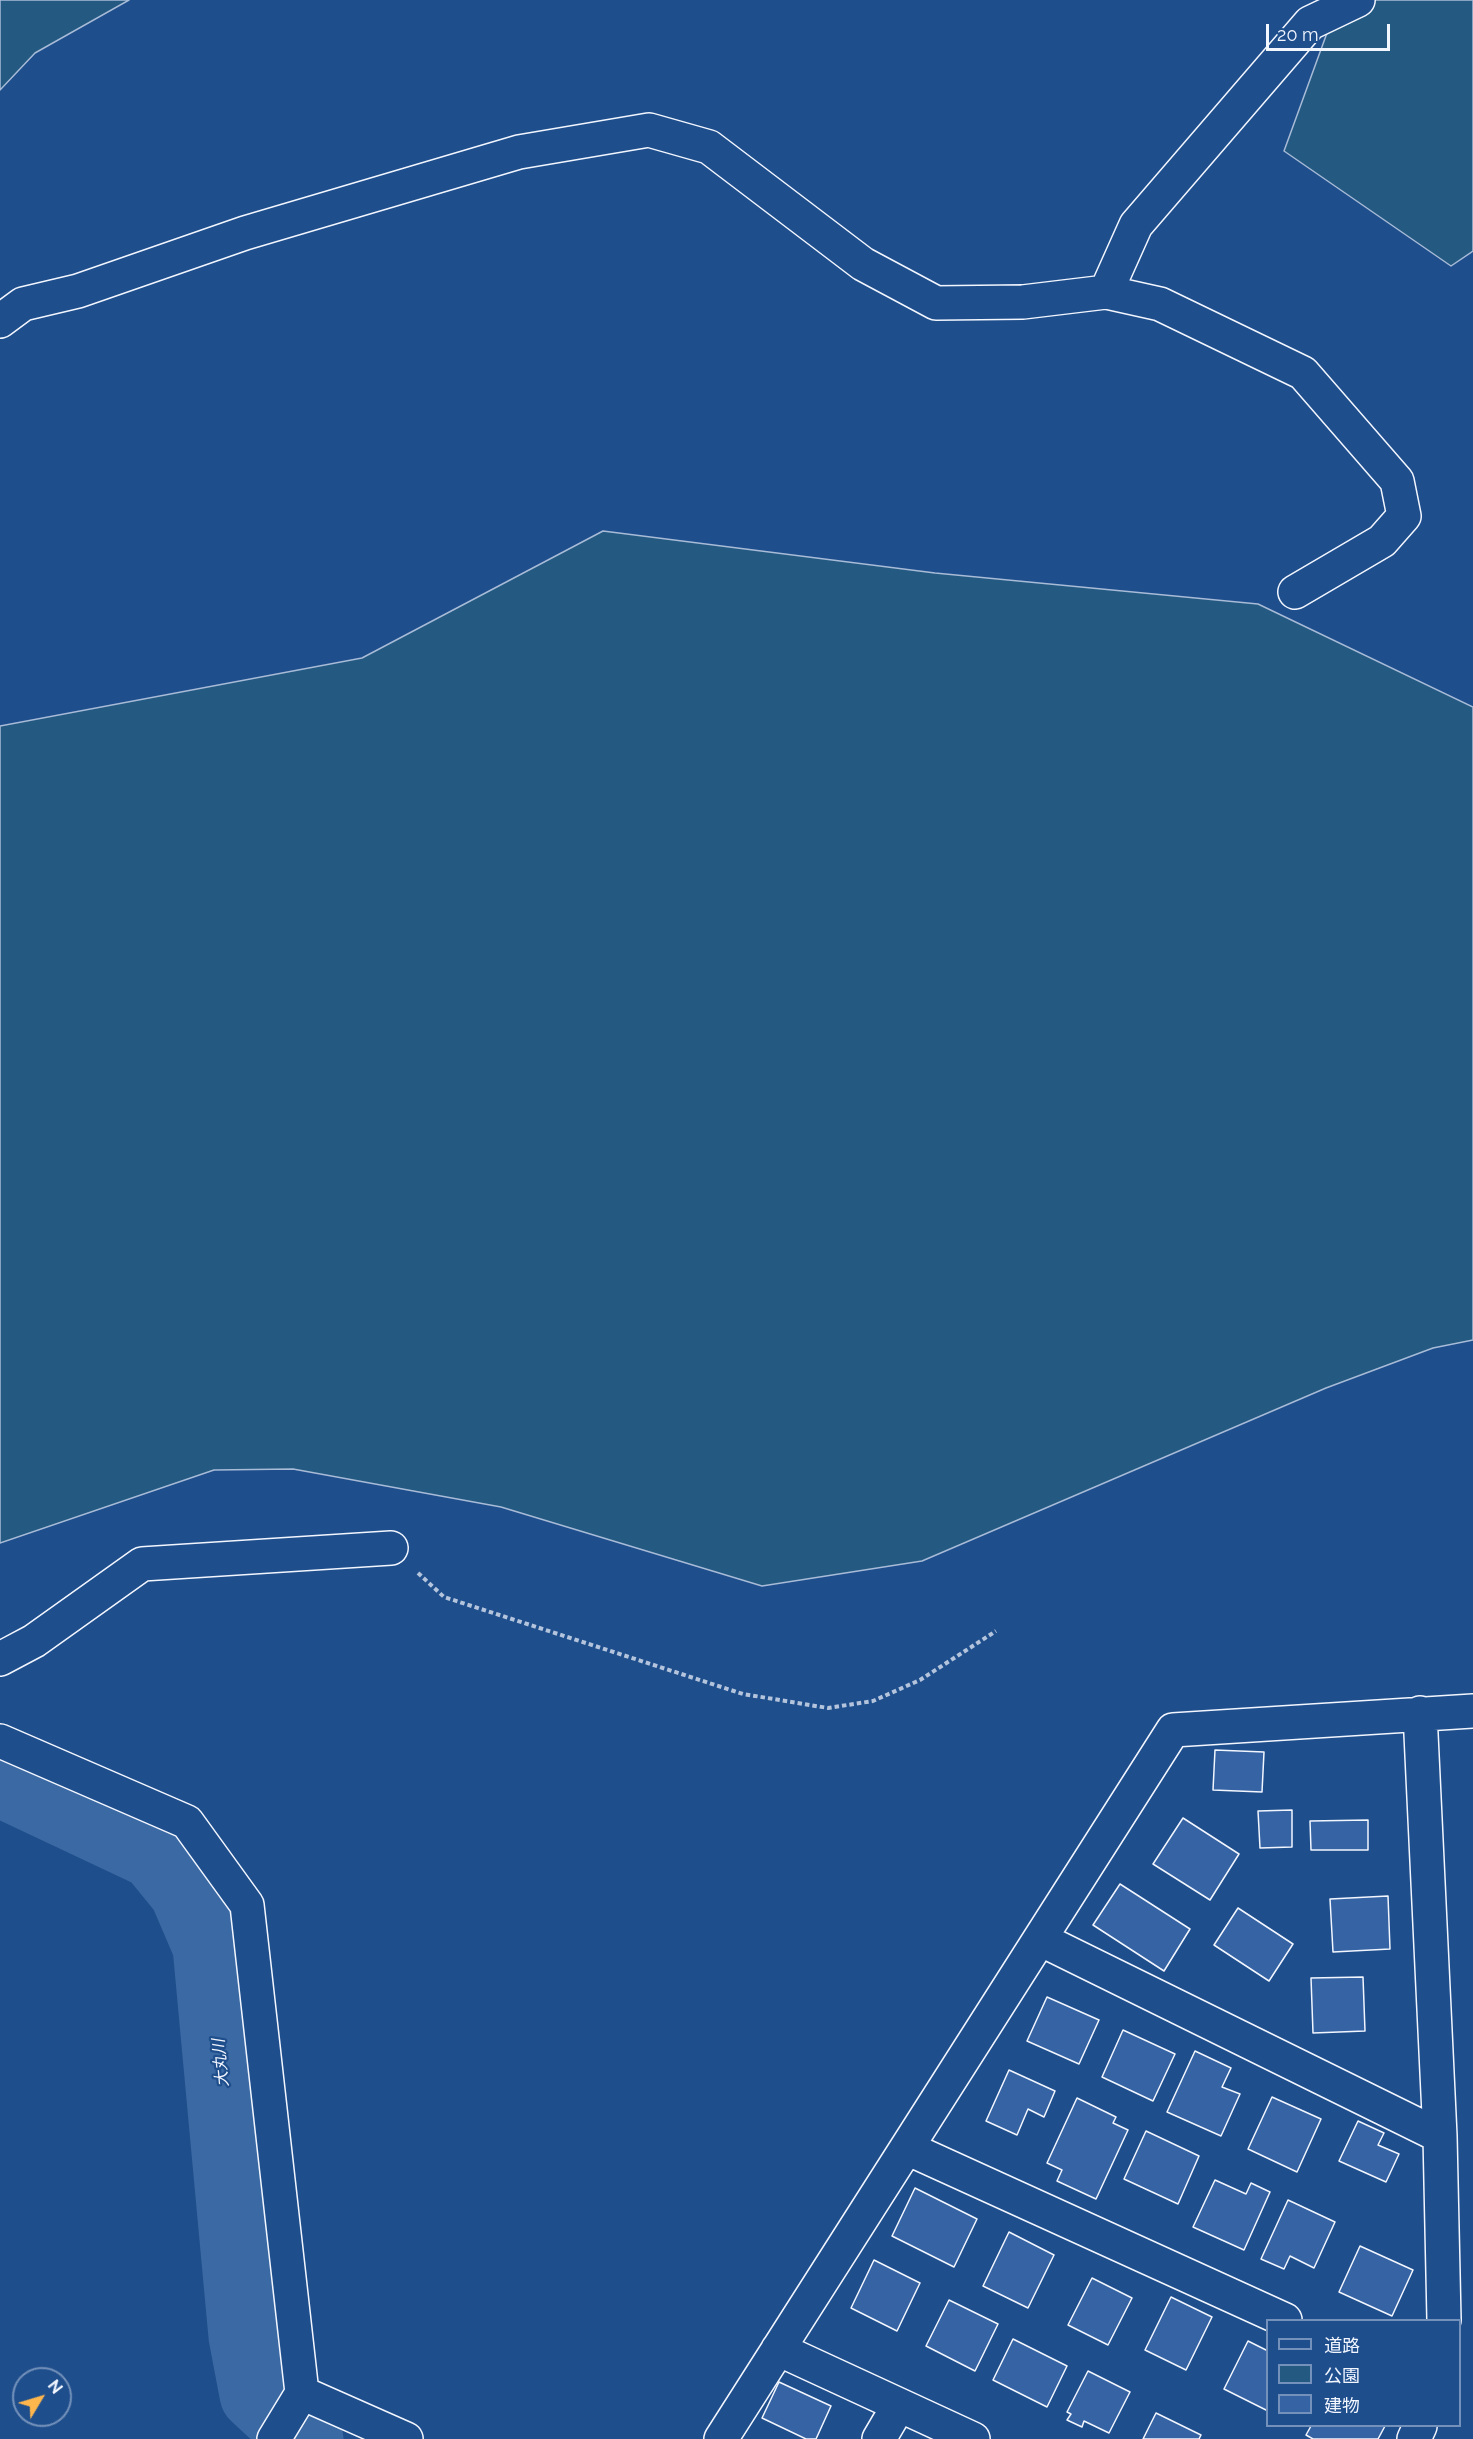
<!DOCTYPE html>
<html>
<head>
<meta charset="utf-8">
<style>
	body { margin:0 }
	#map { position:relative; width:1473px; height:2439px; overflow:hidden; background:#1f4e8c; font-family:Raleway,"Noto Sans JP",sans-serif }
	canvas { display:block }
	.legend { position:absolute; left:1266px; top:2319px; width:195px; height:108px; box-sizing:border-box; background:#1f4e8c; border:2px solid #7391ba; margin:0; padding:8px 10px; list-style:none; font-size:18px; color:#f2f6ff }
	.legend li { display:flex; align-items:center; gap:12px; height:30px }
	.legend b { width:30px; border:2px solid #7391ba }
	.north { position:absolute; left:12px; top:2367px; width:60px; height:60px; box-sizing:border-box; background:#1f4e8c; border:2px solid #7391ba; border-radius:50%; rotate:52deg; font-size:16px; font-weight:700; line-height:24px; text-align:center; color:#f2f6ff }
	.north::after { content:''; display:block; margin:auto; width:21px; height:27px; background:#ffb74d; clip-path:polygon(50% 0,100% 100%,50% 72%,0 100%) }
	.scale { position:absolute; left:1266px; top:24px; width:124px; height:27px; box-sizing:border-box; border:3px solid #f2f6ff; border-top:0; padding-left:8px; font-size:18px; line-height:21px; white-space:nowrap; color:#f2f6ff; -webkit-text-stroke:4px #1f4e8c; paint-order:stroke }
</style>
</head>
<body>
<div id="map">
<canvas width="1473" height="2439"></canvas>
<ul class="legend">
<li><b style="height:8px;background:#1f4e8c"></b>道路</li>
<li><b style="height:16px;background:#245a82"></b>公園</li>
<li><b style="height:16px;background:#3563a3"></b>建物</li>
</ul>
<div class="north">N</div>
<div class="scale">20 m</div>
</div>
<script>
const c = document.querySelector('canvas').getContext('2d');
c.lineJoin = 'round';
function paint(path, color) { c.fillStyle = color; c.fill(path, 'evenodd'); }
function stroke(path, color, width, dash) { c.strokeStyle = color; c.lineWidth = width; c.lineCap = dash ? 'butt' : 'round'; c.setLineDash(dash || []); c.stroke(path); }
function write(font, color, halo, rows, align = 'center') {
  c.font = font + ' Raleway,"Noto Sans JP",sans-serif'; c.lineWidth = 4.5; c.setLineDash([]); c.textBaseline = 'middle'; c.strokeStyle = halo; c.fillStyle = color; for (const [text, x, y, turn = 0] of rows) {
    c.save(); c.translate(x, y); c.rotate((+turn || 0) * Math.PI / 180); c.textAlign = isNaN(turn) ? turn : align; if (halo) c.strokeText(text, 0, 0); c.fillText(text, 0, 0); c.restore();
  }
}
const green = new Path2D(`
	M0,0H129L35,53L0,90Z
	M1339,0H1473V251L1451,266L1284,151Z
	M603,531L935,573L1258,604L1473,707V1340L1433,1348L1326,1388L922,1561L762,1586L501,1507L293,1469L214,1470L0,1543V726L362,658Z`);
paint(green, '#245a82');
stroke(green, '#a8bbd7', 1.5);
stroke(new Path2D(`
	M0,1779L155,1852L186,1890L210,1946L246,2336L257,2394L306,2439`), '#3b69a3', 75);
const building = new Path2D(`
	M1215,1750L1264,1752L1262,1792L1213,1790Z
	M1292,1810V1847L1260,1848L1258,1811Z
	M1183,1818L1239,1854L1210,1900L1153,1864Z
	M1368,1820V1850H1311L1310,1821Z
	M1120,1884L1190,1929L1164,1971L1093,1925Z
	M1388,1896L1390,1949L1333,1952L1330,1899Z
	M1238,1908L1293,1944L1269,1981L1214,1945Z
	M1363,1977L1365,2031L1313,2033L1311,1978Z
	M1047,1997L1099,2020L1079,2064L1027,2041Z
	M1123,2030L1175,2054L1153,2101L1102,2077Z
	M1195,2051L1231,2068L1222,2087L1240,2094L1221,2136L1167,2112Z
	M1009,2070L1055,2091L1044,2117L1028,2109L1017,2135L986,2121Z
	M1272,2097L1321,2119L1297,2172L1248,2149Z
	M1077,2098L1116,2117L1113,2123L1128,2130L1096,2199L1057,2181L1062,2170L1047,2163Z
	M1358,2121L1384,2133L1378,2145L1399,2154L1386,2182L1339,2161Z
	M1146,2131L1199,2156L1178,2204L1124,2179Z
	M1215,2180L1246,2194L1251,2183L1270,2192L1244,2250L1193,2227Z
	M915,2188L977,2219L954,2267L892,2236Z
	M1288,2200L1335,2222L1314,2268L1290,2256L1284,2269L1261,2259Z
	M1009,2232L1054,2255L1028,2308L983,2286Z
	M1360,2246L1413,2270L1392,2316L1339,2292Z
	M874,2260L920,2283L897,2331L851,2308Z
	M1092,2278L1132,2298L1108,2345L1068,2325Z
	M1171,2297L1212,2317L1186,2370L1145,2350Z
	M949,2300L998,2324L975,2371L926,2346Z
	M1013,2339L1067,2366L1047,2407L993,2380Z
	M1248,2341L1268,2351V2411L1224,2389Z
	M1088,2371L1130,2392L1109,2433L1084,2421L1082,2427L1067,2420L1071,2414L1067,2412Z
	M779,2382L831,2406L816,2439H806L762,2418Z
	M1156,2413L1201,2435L1199,2439H1143Z
	M1311,2426H1385L1378,2439H1313L1306,2435Z`);
paint(building, '#3563a3');
stroke(building, '#f2f6ff', 1.5);
const minor = new Path2D(`
	M1106,292L1136,225L1310,23L1358,0
	M0,321L23,304L78,291L245,233L519,152L649,130L709,147L863,264L936,303L1023,302L1106,292L1160,304L1303,373L1397,481L1404,516L1382,541L1295,592
	M0,1659L34,1641L142,1564L391,1548
	M1420,1713L1440,2136L1444,2320
	M0,1741L187,1822L247,1905L302,2393L406,2439
	M1040,1939L1440,2136
	M907,2148L1285,2320
	M778,2349L973,2439
	M274,2439L302,2393
	M721,2439L1173,1730L1473,1711
	M879,2439L899,2405
	M1414,2439L1420,2426`);
stroke(minor, '#f2f6ff', 36);
stroke(new Path2D(`
	M418,1573L444,1597L743,1694L828,1708L873,1701L920,1680L996,1631`), '#b3c4dc', 4, [4.5, 3]);
stroke(minor, '#1f4e8c', 33);
write('italic 16px', '#f2f6ff', '#1f4e8c', [
	["大丸川",221,2063,-95]
]);
</script>
</body>
</html>
